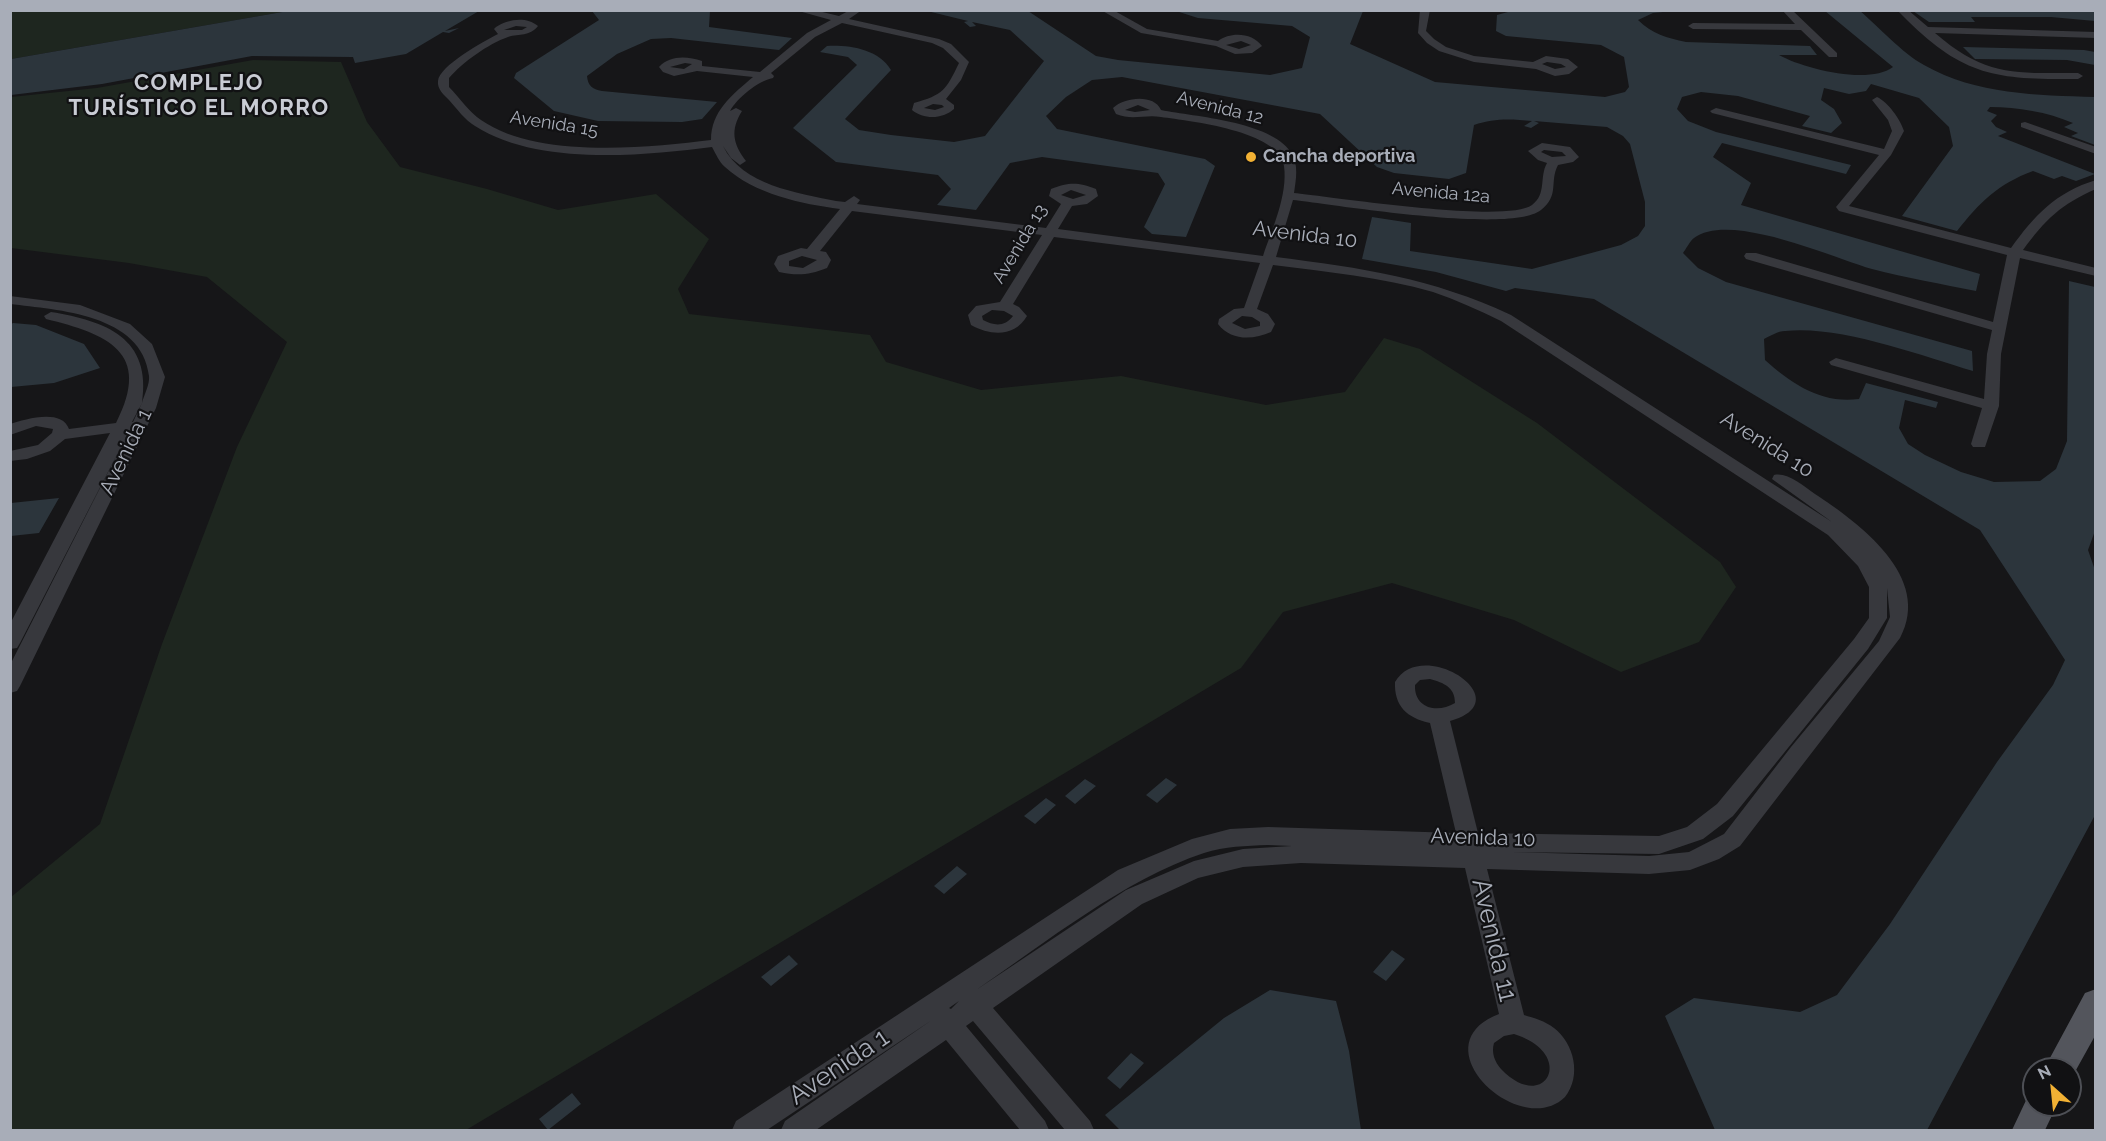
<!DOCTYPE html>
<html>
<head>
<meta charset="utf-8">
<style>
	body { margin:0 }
	#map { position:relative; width:2106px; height:1141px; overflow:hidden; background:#161618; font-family:Raleway,sans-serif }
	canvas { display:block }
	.frame { position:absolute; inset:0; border:12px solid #a8adb8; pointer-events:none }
	.north { position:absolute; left:2022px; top:1057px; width:60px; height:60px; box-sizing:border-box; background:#111113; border:2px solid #4d4f55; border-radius:50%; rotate:333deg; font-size:16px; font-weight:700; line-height:24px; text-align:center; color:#a8adb8 }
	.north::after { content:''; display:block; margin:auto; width:21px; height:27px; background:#f2b134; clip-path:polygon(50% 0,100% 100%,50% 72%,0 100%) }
</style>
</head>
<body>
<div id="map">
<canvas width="2106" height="1141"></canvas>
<div class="frame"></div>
<div class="north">N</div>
</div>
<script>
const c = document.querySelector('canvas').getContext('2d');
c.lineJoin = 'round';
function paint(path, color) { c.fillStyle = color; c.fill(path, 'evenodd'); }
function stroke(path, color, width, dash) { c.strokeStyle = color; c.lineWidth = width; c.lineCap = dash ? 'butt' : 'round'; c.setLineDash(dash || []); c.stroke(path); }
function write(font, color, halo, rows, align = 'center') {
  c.font = font + ' Raleway,sans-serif'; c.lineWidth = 4.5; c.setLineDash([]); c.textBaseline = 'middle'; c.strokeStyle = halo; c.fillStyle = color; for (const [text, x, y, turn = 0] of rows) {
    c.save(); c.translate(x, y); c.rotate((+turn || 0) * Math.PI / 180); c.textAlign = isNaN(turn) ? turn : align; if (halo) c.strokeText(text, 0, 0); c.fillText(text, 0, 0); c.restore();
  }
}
paint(new Path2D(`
	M11,11H288L11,59Z
	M253,60L341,62L367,122L400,167L487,189L558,210L656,194L709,239L678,289L689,314L870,335L886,362L981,390L1121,376L1266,405L1345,392L1384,338L1420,349L1537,423L1720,562L1736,587L1699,642L1621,672L1514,620L1392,583L1283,612L1241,668L466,1130H11V897L100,824L162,644L237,447L287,342L207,277L129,263L11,248V97L97,88Z`), '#1e261f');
paint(new Path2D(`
	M923,10L1028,11L1096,56L1118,60L1270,75L1302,68L1310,37L1292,26L1198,18L1176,11H1363L1350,44L1435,82L1605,97L1625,92L1629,87L1624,57L1601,45L1506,36L1496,31L1497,15L1508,12L1531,11H1673L1653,13L1638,20C1652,34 1667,38 1686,42L1810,46L1817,55H1779C1804,69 1869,85 1893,67L1825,11H1860C1879,27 1902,53 1924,65C1977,95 2037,95 2095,97V145L2071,136L2078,133L2064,127L2073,123C2047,112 2018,107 1990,107L1987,111L1997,115L1991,121L1996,127L2007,132L1998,136L2095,174L2076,181L2062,176L2054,179L2033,171C1998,184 1980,202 1957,231L1902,216L1953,146L1949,127L1919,98L1871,84L1866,91L1849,94L1824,88L1821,100L1834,109L1842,123L1831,133L1802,126L1810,116L1738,96L1701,92L1682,97L1677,109L1688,121L1716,132L1851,165L1846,174L1722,143L1713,157L1751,183L1741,205L1980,274L1976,291C1942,284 1906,278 1872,269C1833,258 1730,211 1694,238C1690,241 1686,249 1683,253L1698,268L1726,282L1972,351L1973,371C1919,355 1840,325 1785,331C1778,331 1770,336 1764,339L1765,360C1792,384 1821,404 1859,399L1866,383L1938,402L1936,408L1905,400L1899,428L1908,444L1925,455L1961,472L1994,482L2040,481L2056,469L2067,441L2069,281L2095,287L2096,528L2088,550L2096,573L2095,815L1927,1130H1715L1665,1016L1694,998L1800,1012L1837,995L1890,924L1997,762L2053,685L2065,660L1980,530L1594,299L1515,288L1506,291L1436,272L1362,259L1372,217L1411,223L1410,251L1532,269L1621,245L1638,236L1645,226V202L1630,144L1623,136L1607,127L1534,121L1539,123L1531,128L1524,126L1532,121C1511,119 1494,118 1474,125L1466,173L1449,179L1394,173L1377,167L1320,114L1122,77L1092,80L1066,97L1046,116L1057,129L1205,159L1215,166L1186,237L1152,234L1144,227L1165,184L1158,173L1042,157L1010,163L976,210L937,205L951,189L938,175L836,162L793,128L857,65L848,57L820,52L827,46C850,45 878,49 891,70L845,119L859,130L891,135L954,142L985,136L1044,61L1010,30L972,22L976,26L970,27L964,22L968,21Z
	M288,11H479L445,31L459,28L449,33L443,32L406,54L355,63L353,57L252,56L102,84L11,95V59Z
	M592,11H710L709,27L792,38L779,50L671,38L651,39L617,54L587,76C588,86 592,89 602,91L717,102L702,119L682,122L598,121L554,111L514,78L516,73L599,20Z
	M1913,11H2095V21L2051,17H1971L1975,22H1929Z
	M1963,47L2084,50L2095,52V65L2067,60L1975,59Z
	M13,323L36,325L84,344L100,368L54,383L11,387L10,325Z
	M59,498L39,533L11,536V503Z
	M1166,778L1177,785L1157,803L1146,795Z
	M1085,779L1096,786L1075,804L1065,796Z
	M1046,798L1056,805L1035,824L1024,816Z
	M957,866L967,874L944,894L934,886Z
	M1392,950L1405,959L1386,981L1373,972Z
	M789,955L798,964L771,986L761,977Z
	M1270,990L1336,1001L1349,1051L1361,1130H1120L1105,1115L1224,1018Z
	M1131,1053L1144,1063L1120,1089L1107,1078Z
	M572,1093L581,1104L548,1130L539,1119Z`), '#2c353c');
paint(new Path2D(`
	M795,10H814L839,16L850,10H862L849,19L939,39L951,44L969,62L961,80L946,99L954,105V109C943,119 924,120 912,110L914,103C943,95 946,90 959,63L943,48L932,43L842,23L815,37L771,73L774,76L773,78C758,81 737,98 730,111L736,108L742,111C730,130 733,144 746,161L740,165L731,158L723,146C742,185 797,193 836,201L845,202L854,196L860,200L857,204L1046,228L1061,204L1049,196L1051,189C1069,182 1078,182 1096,189L1098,196L1087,204L1072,206L1058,229L1263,256C1272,229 1288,195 1284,166C1280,131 1190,121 1161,117C1145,114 1133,121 1116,114L1113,108C1125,97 1154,94 1161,110C1196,117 1269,121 1291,152C1299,164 1296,180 1294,193C1334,197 1506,224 1532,205C1547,194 1539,177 1547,163L1538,160L1528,151L1542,143L1570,147L1579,157L1573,162L1558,165C1549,182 1560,195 1541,210C1511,234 1338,205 1293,200L1276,257C1362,268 1432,278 1511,315L1832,522L1772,479L1774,475C1788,472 1803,486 1815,494C1859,523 1933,577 1900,638L1740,846L1719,859L1690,870L1649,874L1487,869L1524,1015C1534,1018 1545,1021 1554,1028C1574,1043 1582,1076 1565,1097C1520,1141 1417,1045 1499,1014L1465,868L1301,863L1243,867L1198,878L1142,904L993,1008L1090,1121L1094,1130H1065L973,1021L966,1026L1045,1121L1049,1130H1020L946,1040L816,1130H781L785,1121L932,1020L767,1130H732L736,1121L1118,870L1192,839L1230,829L1268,827L1456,833L1430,723C1407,718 1394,706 1395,682C1422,635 1523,701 1450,721L1478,833L1659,836L1687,827L1717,804L1854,639L1869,618V587L1858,566L1828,535L1501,321C1479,310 1456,300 1433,292C1381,277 1327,272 1273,265L1257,309L1268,314L1275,324L1271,332C1253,340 1231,341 1218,324L1219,319L1234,309L1244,308L1260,263L1054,237L1013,304L1019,307L1027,316C1015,337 991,336 971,325L968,315L976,306L1000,302L1042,235L852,211L820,251L826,252L831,260L827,268C809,275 798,276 779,272L774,264L778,256L801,248L807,249L840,209C802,204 754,194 725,167C719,162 716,154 712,147C641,156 538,166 475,126C465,120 457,109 449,100C444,95 437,89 438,81C439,66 484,41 498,34L494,29L496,27C508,19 526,16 538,26C529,37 520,33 508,37C488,44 463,62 449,78V87C460,98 469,112 481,120C537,159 647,148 711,140C711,111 732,95 753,77L697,71L674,76L663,72L659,67C670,55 687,56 702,61V66L760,72L807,33L831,20ZM516,26L527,27L522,30H504ZM685,63L692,64L684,69L670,67ZM933,104L942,105L944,107L935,110L924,108ZM1138,105L1150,110L1135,112L1125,110ZM1544,150L1562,152L1566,156L1552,157L1541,152ZM1071,190L1086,195L1073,199L1061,195ZM802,256L817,260L803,268L789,266V261ZM992,310L1004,311L1013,316C1005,327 994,326 983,320L982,316ZM1242,316L1252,317L1260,322V326L1245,329L1232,323ZM1887,588L1890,617L1879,641L1791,747L1724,834L1689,852L1649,856L1512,852L1659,854L1703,839L1733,816L1868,649L1887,618ZM1430,679C1444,683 1455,687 1455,703C1437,714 1414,708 1415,685L1420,680ZM1268,845L1292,846L1243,849L1194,861L1126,890L976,990C1045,943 1125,879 1204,853C1225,846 1246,846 1268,845ZM959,1001L951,1009L949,1008ZM1514,1034C1578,1054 1545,1115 1501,1069C1495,1062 1491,1053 1494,1043L1504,1036Z
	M1101,10H1113L1147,29L1218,41C1231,31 1253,33 1262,46L1252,53L1235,54L1216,46L1141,33ZM1241,41L1251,45L1239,49L1226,45Z
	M1420,10H1430L1426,31L1434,39L1446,47L1474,56L1533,62L1546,56L1568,59L1578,67L1569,74L1555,76L1536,69L1474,62L1439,51L1427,43L1418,33ZM1547,62L1561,64L1566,67L1555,69L1542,64Z
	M1782,10H1792L1837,53V57H1829L1801,30L1693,29L1688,26L1693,23L1795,24Z
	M1897,10H1908L1928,27L2096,32V38L1935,33C1986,77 2014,73 2078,73L2083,76L2078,79C1991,80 1960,75 1897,10Z
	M1877,97C1888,102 1900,119 1904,131L1891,155L1849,206L2011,248C2034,216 2056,192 2096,180V189C2061,204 2045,220 2023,250L2096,268V276L2020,258L2001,354L1999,406L1985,447H1973L1971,444L1982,408L1831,365L1829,362L1836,358L1984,399L1987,354L1992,330L1746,259L1744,256L1746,253H1756L1993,322L2007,255L1839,211L1836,207L1879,155L1712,113L1710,111L1716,108L1884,149L1892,131L1888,120L1872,100Z
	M2025,122L2096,147V154L2021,127V123Z
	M10,296L80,305L130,324L152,344L165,377L156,408L20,686L17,691L10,693V665L129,431L20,643L17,648L10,649V624L110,433L65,439L50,451L27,459L10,461V451L38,445L52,433L53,429L36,426L10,435V424C25,419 62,408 69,429L116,423C153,352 107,334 46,319L44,316L51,312C106,321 152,338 142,403C144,395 150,384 149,376C142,314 58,310 10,304ZM142,403L133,422H132Z`), '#37383d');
paint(new Path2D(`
	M2096,989V1034L2071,1079L2070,1069H2044L2085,993Z
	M2034,1092V1105H2057L2045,1130H2012L2029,1094Z`), '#53555c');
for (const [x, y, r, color] of [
	[1251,157,6,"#f2b134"]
]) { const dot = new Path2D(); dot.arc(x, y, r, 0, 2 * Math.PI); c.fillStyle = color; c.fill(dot); stroke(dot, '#111113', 2); }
write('18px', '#a8adb8', '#111113', [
	["Avenida 12",1220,108,14],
	["Avenida 15",554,124,9],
	["Avenida 12a",1441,193,5],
	["Avenida 13",1020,244,-59]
]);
write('bold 18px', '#a8adb8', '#111113', [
	["Cancha deportiva",1263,157]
], 'left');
write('21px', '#a8adb8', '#111113', [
	["Avenida 10",1305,235,7],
	["Avenida 10",1767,445,32],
	["Avenida 1",126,452,-64],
	["Avenida 10",1483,838,2]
]);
c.letterSpacing = '1.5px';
write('bold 22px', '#c9ccd4', '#111113', [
	["COMPLEJO",199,83],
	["TURÍSTICO EL MORRO",199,108]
]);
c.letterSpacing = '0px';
write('26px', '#a8adb8', '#111113', [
	["Avenida 11",1494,940,77],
	["Avenida 1",839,1067,-34]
]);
</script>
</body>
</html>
